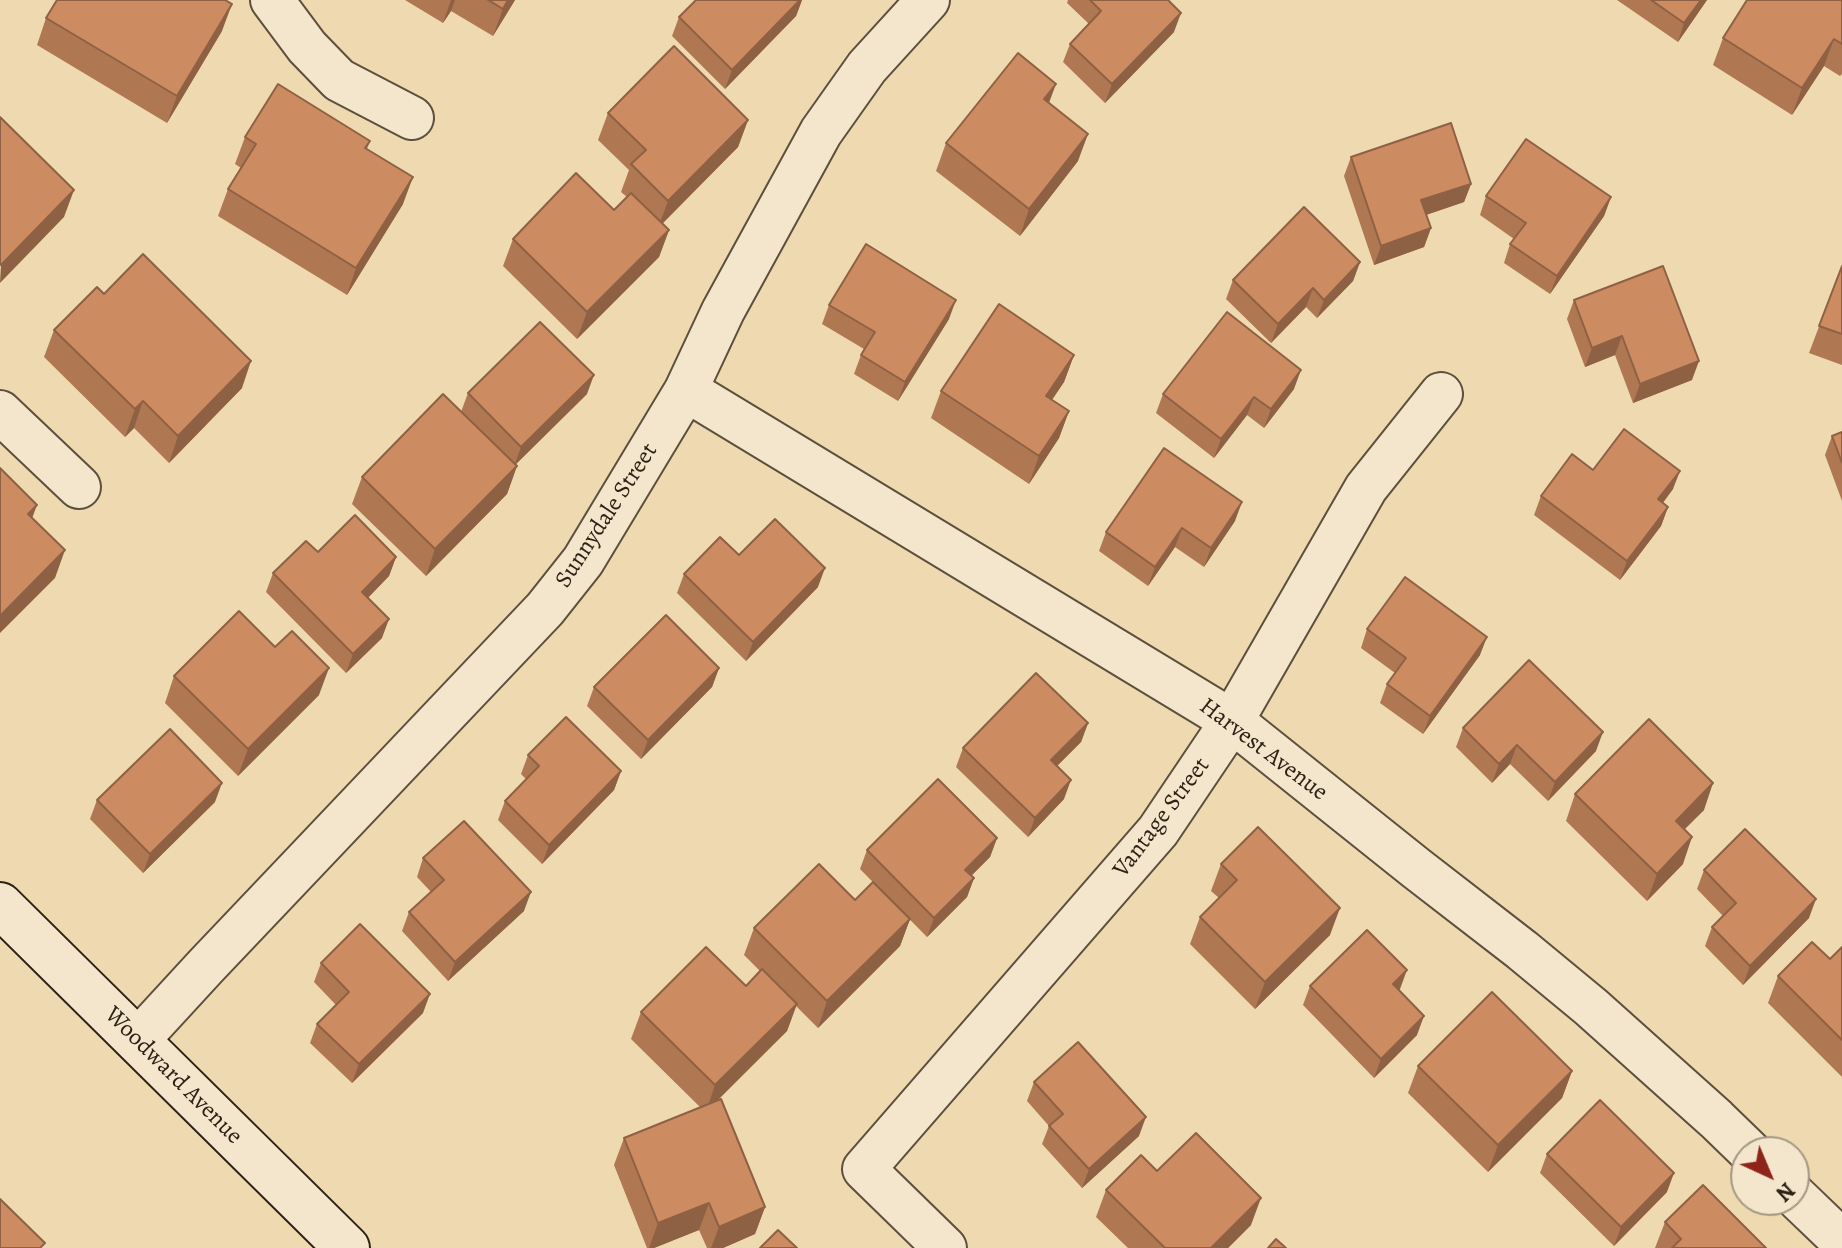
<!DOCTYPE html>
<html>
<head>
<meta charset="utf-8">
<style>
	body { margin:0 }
	#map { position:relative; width:1842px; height:1248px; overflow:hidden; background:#eed9b0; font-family:Alegreya,serif }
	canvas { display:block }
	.north { position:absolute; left:1730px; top:1136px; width:80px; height:80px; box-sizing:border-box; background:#f4e6cc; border:2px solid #a49783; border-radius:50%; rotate:136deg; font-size:22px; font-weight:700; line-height:32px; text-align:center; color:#2b2115 }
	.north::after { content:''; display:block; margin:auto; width:28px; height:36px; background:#8f2418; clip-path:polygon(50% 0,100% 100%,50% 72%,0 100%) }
</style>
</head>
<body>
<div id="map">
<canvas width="1842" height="1248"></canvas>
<div class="north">N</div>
</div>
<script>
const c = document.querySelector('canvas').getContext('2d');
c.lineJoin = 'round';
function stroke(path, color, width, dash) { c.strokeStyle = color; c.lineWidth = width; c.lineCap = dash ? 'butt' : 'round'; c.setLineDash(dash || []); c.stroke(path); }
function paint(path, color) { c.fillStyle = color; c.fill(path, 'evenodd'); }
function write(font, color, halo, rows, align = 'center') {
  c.font = font + ' Alegreya,serif'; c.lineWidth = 7; c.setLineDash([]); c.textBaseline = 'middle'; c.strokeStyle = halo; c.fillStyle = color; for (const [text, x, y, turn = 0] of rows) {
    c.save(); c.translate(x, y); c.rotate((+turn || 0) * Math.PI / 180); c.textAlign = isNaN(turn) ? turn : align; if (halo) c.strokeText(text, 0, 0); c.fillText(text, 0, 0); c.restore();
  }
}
const minor = new Path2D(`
	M272,0L307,47L339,80L412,118
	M686,390L1232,721L1416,868L1522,950L1591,1007L1716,1119L1750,1152
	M0,412L79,487
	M137,1041L206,966L545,609L583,561L686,390L723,311L821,132L867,67L928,0
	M1794,1195L1842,1241
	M945,1248L864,1169L1158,831L1232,721L1366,488L1441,394`);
const secondary = new Path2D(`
	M0,905L347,1248`);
stroke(minor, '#5c4f3c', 46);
stroke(secondary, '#2b2115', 48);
stroke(minor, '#f4e6cc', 42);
stroke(secondary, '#f4e6cc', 44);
paint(new Path2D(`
	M405,0H515L493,36L451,11L443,23Z
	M696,0H802L796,16L725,89L672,36L679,17Z
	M1068,0H1168L1174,32L1105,103L1063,62L1070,44L1089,24L1067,3Z
	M1617,0H1707L1678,42Z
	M1842,0V74L1840,76L1824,66L1792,115L1713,65L1723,38Z
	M46,18L222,31L167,123L37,45Z
	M608,113L748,120L738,147L662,224L669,230L659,257L577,339L503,266L513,239L614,210L627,197L621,192L629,170L598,140Z
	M245,137L370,141L367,149L403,204L347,295L218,216L228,189L241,168L235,164Z
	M946,143L1078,161L1020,236L936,171Z
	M1351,157L1471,184L1464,202L1426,215L1431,228L1424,247L1374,265L1344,176Z
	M1486,196L1611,197L1604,216L1550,294L1504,263L1510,244L1514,239L1480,215Z
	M1360,262L1353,281L1317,318L1306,307L1271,343L1226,299L1233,280Z
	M1842,266V365L1809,353Z
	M104,294L242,388L169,463L134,428L125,437L44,357L54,330Z
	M1574,300L1692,380L1633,403L1615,355L1585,367L1567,319Z
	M829,305L949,319L898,401L854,374L861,355L864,349L822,324Z
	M1074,355L1064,382L1052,400L1069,411L1059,438L1029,484L931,418L941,391Z
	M1294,389L1264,428L1247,415L1214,458L1156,413L1163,394Z
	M468,393L587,394L515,465L517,466L507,494L426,576L352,504L362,477L461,412Z
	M1842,432V501L1825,455L1832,436Z
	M1593,470L1673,489L1663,503L1668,507L1661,526L1620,580L1534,515L1541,496Z
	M1235,521L1204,567L1175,547L1148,586L1099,551L1106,532Z
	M318,552L396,557L389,576L368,598L382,638L346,673L266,592L273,573Z
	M739,555L818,587L746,661L677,593L684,574Z
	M1367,629L1480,655L1423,734L1380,703L1387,684L1395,673L1361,648Z
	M719,668L712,687L641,759L587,706L594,687Z
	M174,676L319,695L238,776L165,703Z
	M1088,723L1081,742L1057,766L1064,799L1028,837L956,767L963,748Z
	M1463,728L1596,751L1548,801L1510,764L1492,783L1456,747Z
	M528,755L621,771L614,790L542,864L498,820L505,801L526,779L521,774Z
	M1575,794L1704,810L1684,829L1683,864L1647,901L1566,821Z
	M97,800L215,802L143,873L90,819Z
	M997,838L990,857L971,876L974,878L967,897L927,937L860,869L867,850Z
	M423,858L524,911L448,981L402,931L409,912L431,892L417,877Z
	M1221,864L1330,935L1255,1009L1190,944L1200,917L1219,898L1211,891Z
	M1704,870L1809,918L1743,985L1705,946L1712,927L1723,916L1697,889Z
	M855,900L910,919L900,946L818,1028L796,1006L787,1031L717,1100L765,1207L755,1234L723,1248H707L699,1230L654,1248H647L614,1165L624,1138L700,1107L631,1039L641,1012L746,986L760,971L744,955L754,928Z
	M1842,947V1077L1768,1003L1778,976L1830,959Z
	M321,963L423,1013L352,1083L310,1043L317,1024L336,1005L314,982Z
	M1310,986L1400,989L1399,990L1417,1035L1374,1078L1303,1005Z
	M1418,1066L1572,1071L1562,1098L1488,1172L1408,1093Z
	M1034,1082L1139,1136L1082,1188L1042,1144L1049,1126L1027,1101Z
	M1547,1154L1667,1192L1614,1246L1540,1173Z
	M1157,1171L1251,1225L1228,1248H1128L1096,1217L1106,1190Z
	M1665,1222L1766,1248H1655Z`), '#af7853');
paint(new Path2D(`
	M451,0H455L451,11L443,23Z
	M508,0H515L493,36L503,9Z
	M800,0H802L796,16L725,89L732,70Z
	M1701,0H1707L1678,42L1684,23Z
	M232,4L222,31L167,123L177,96Z
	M1181,13L1174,32L1105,103L1112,84Z
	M1834,39L1824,66L1792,115L1802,88Z
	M1056,84L1046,111L1044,99Z
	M748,120L738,147L658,228L668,201Z
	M1088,134L1078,161L1020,236L1029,209Z
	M413,177L403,204L347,295L356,268Z
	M1471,184L1464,202L1414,219L1421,200Z
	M74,190L64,217L0,283L1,265Z
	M1611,197L1604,216L1550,294L1557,276Z
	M1431,228L1424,247L1374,265L1381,246Z
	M669,230L659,257L577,339L587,312Z
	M1360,262L1353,281L1317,318L1324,300Z
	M1313,288L1306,307L1271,343L1278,324Z
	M956,300L949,319L898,401L905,382Z
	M1622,336L1615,355L1585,367L1592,348Z
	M1074,355L1064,382L1036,423L1046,396Z
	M251,361L242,388L169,463L178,436Z
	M1699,361L1692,380L1633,403L1640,384Z
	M1301,370L1294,389L1264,428L1271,409Z
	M594,375L587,394L514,466L521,447Z
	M1254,397L1247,415L1214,458L1221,439Z
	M143,401L134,428L125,437L135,409Z
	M1069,411L1059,438L1029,484L1039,456Z
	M517,466L507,494L426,576L435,549Z
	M1680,471L1673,489L1651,518L1658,499Z
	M1242,502L1235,521L1204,567L1211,548Z
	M37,505L27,532L28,514Z
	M1668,507L1661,526L1620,580L1627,561Z
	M1182,528L1175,547L1148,586L1155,567Z
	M65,550L55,578L0,633V616Z
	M396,557L389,576L355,611L362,592Z
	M825,568L818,587L746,661L753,642Z
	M389,619L382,638L346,673L353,654Z
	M1487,637L1480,655L1423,734L1430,716Z
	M329,668L319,695L238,776L248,749Z
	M719,668L712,687L641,759L648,740Z
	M1088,723L1081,742L1044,779L1051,760Z
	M1603,732L1596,751L1548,801L1555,782Z
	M1517,745L1510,764L1492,783L1499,764Z
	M621,771L614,790L542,864L549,845Z
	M1071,780L1064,799L1028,837L1035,818Z
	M222,783L215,802L143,873L150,854Z
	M1713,783L1704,810L1666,848L1676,821Z
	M1692,837L1683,864L1647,901L1657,874Z
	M997,838L990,857L959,888L965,870Z
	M974,878L967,897L927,937L934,918Z
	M531,892L524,911L448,981L455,962Z
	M1816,899L1809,918L1743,985L1750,966Z
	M1340,908L1330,935L1255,1009L1265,982Z
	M910,919L900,946L818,1028L827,1001Z
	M1407,970L1400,989L1386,1003L1393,984Z
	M430,994L423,1013L352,1083L359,1064Z
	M797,1004L787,1031L706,1112L715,1085Z
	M1424,1016L1417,1035L1374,1078L1381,1059Z
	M1572,1071L1562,1098L1488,1172L1498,1145Z
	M1146,1117L1139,1136L1082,1188L1089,1169Z
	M1674,1173L1667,1192L1614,1246L1621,1227Z
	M1261,1198L1251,1225L1228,1248H1211Z
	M709,1203L699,1230L654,1248H649L658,1223Z
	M765,1207L755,1234L723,1248H711L719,1227Z`), '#8f6144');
const building = new Path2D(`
	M57,0H225L232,4L177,96L46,18Z
	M488,0H508L503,9Z
	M696,0H800L732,70L679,17Z
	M1090,0H1168L1181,13L1112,84L1070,44L1101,11Z
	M1651,0H1701L1684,23Z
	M1747,0H1842V44L1834,39L1802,88L1723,38Z
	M674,46L748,120L668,201L631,164L646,150L608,113Z
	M1018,53L1056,84L1044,99L1088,134L1029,209L946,143Z
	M278,84L370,141L365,148L413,177L356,268L228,189L256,144L245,137Z
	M0,117L74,190L1,265L0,263Z
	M1451,123L1471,184L1421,200L1431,228L1381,246L1351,157Z
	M1526,139L1611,197L1557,276L1510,244L1526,223L1486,196Z
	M576,173L614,210L631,193L669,230L587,312L513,239Z
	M1304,207L1360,262L1324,300L1313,288L1278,324L1233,280Z
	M866,244L956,300L905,382L861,355L875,332L829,305Z
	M143,254L251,361L178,436L143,401L135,409L54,330L97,287L104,294Z
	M1663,266L1699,361L1640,384L1622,336L1592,348L1574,300Z
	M1842,266V334L1819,326Z
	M999,304L1074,355L1046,396L1069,411L1039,456L941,391Z
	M1227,312L1301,370L1271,409L1254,397L1221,439L1163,394Z
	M540,322L594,375L521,447L468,393Z
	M443,394L517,466L435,549L362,477Z
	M1624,429L1680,471L1658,499L1668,507L1627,561L1541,496L1572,454L1593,470Z
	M1842,432V463L1832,436Z
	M1164,448L1242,502L1211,548L1182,528L1155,567L1106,532Z
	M0,468L37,505L28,514L65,550L0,616Z
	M355,515L396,557L362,592L389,619L353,654L273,573L306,541L318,552Z
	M775,519L825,568L753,642L684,574L720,537L739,555Z
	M1405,577L1487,637L1430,716L1387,684L1406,658L1367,629Z
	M239,611L275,647L292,631L329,668L248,749L174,676Z
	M666,615L719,668L648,740L594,687Z
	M1529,660L1603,732L1555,782L1517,745L1499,764L1463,728Z
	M1036,673L1088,723L1051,760L1071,780L1035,818L963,748Z
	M566,717L621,771L549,845L505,801L539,766L528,755Z
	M1649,719L1713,783L1676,821L1692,837L1657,874L1575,794Z
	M170,729L222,783L150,854L97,800Z
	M938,779L997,838L965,870L974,878L934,918L867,850Z
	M464,821L531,892L455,962L409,912L444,880L423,858Z
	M1258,827L1340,908L1265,982L1200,917L1237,880L1221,864Z
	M1745,829L1816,899L1750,966L1712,927L1736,903L1704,870Z
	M819,864L855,900L873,882L910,919L827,1001L754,928Z
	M360,924L430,994L359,1064L317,1024L349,992L321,963Z
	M1367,930L1407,970L1393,984L1424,1016L1381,1059L1310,986Z
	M1812,942L1830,959L1842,947V1040L1778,976Z
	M706,947L746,986L762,969L797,1004L715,1085L641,1012Z
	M1492,992L1572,1071L1498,1145L1418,1066Z
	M1078,1042L1146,1117L1089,1169L1049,1126L1063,1114L1034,1082Z
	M721,1099L765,1207L719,1227L709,1203L658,1223L624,1138Z
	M1600,1100L1674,1173L1621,1227L1547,1154Z
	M1196,1133L1261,1198L1211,1248H1165L1106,1190L1141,1155L1157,1171Z
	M1703,1185L1766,1248H1672L1681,1239L1665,1222Z
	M0,1199L45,1243L40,1248H0Z
	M778,1230L797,1248H760Z
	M1276,1239L1286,1248H1268Z`);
paint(building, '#cc8b61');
stroke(building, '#8f6144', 2);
write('24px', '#2b2115', '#f4e6cc', [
	["Sunnydale Street",607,516,-57],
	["Harvest Avenue",1263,750,37],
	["Vantage Street",1162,818,-53],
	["Woodward Avenue",173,1076,45]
]);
</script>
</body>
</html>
